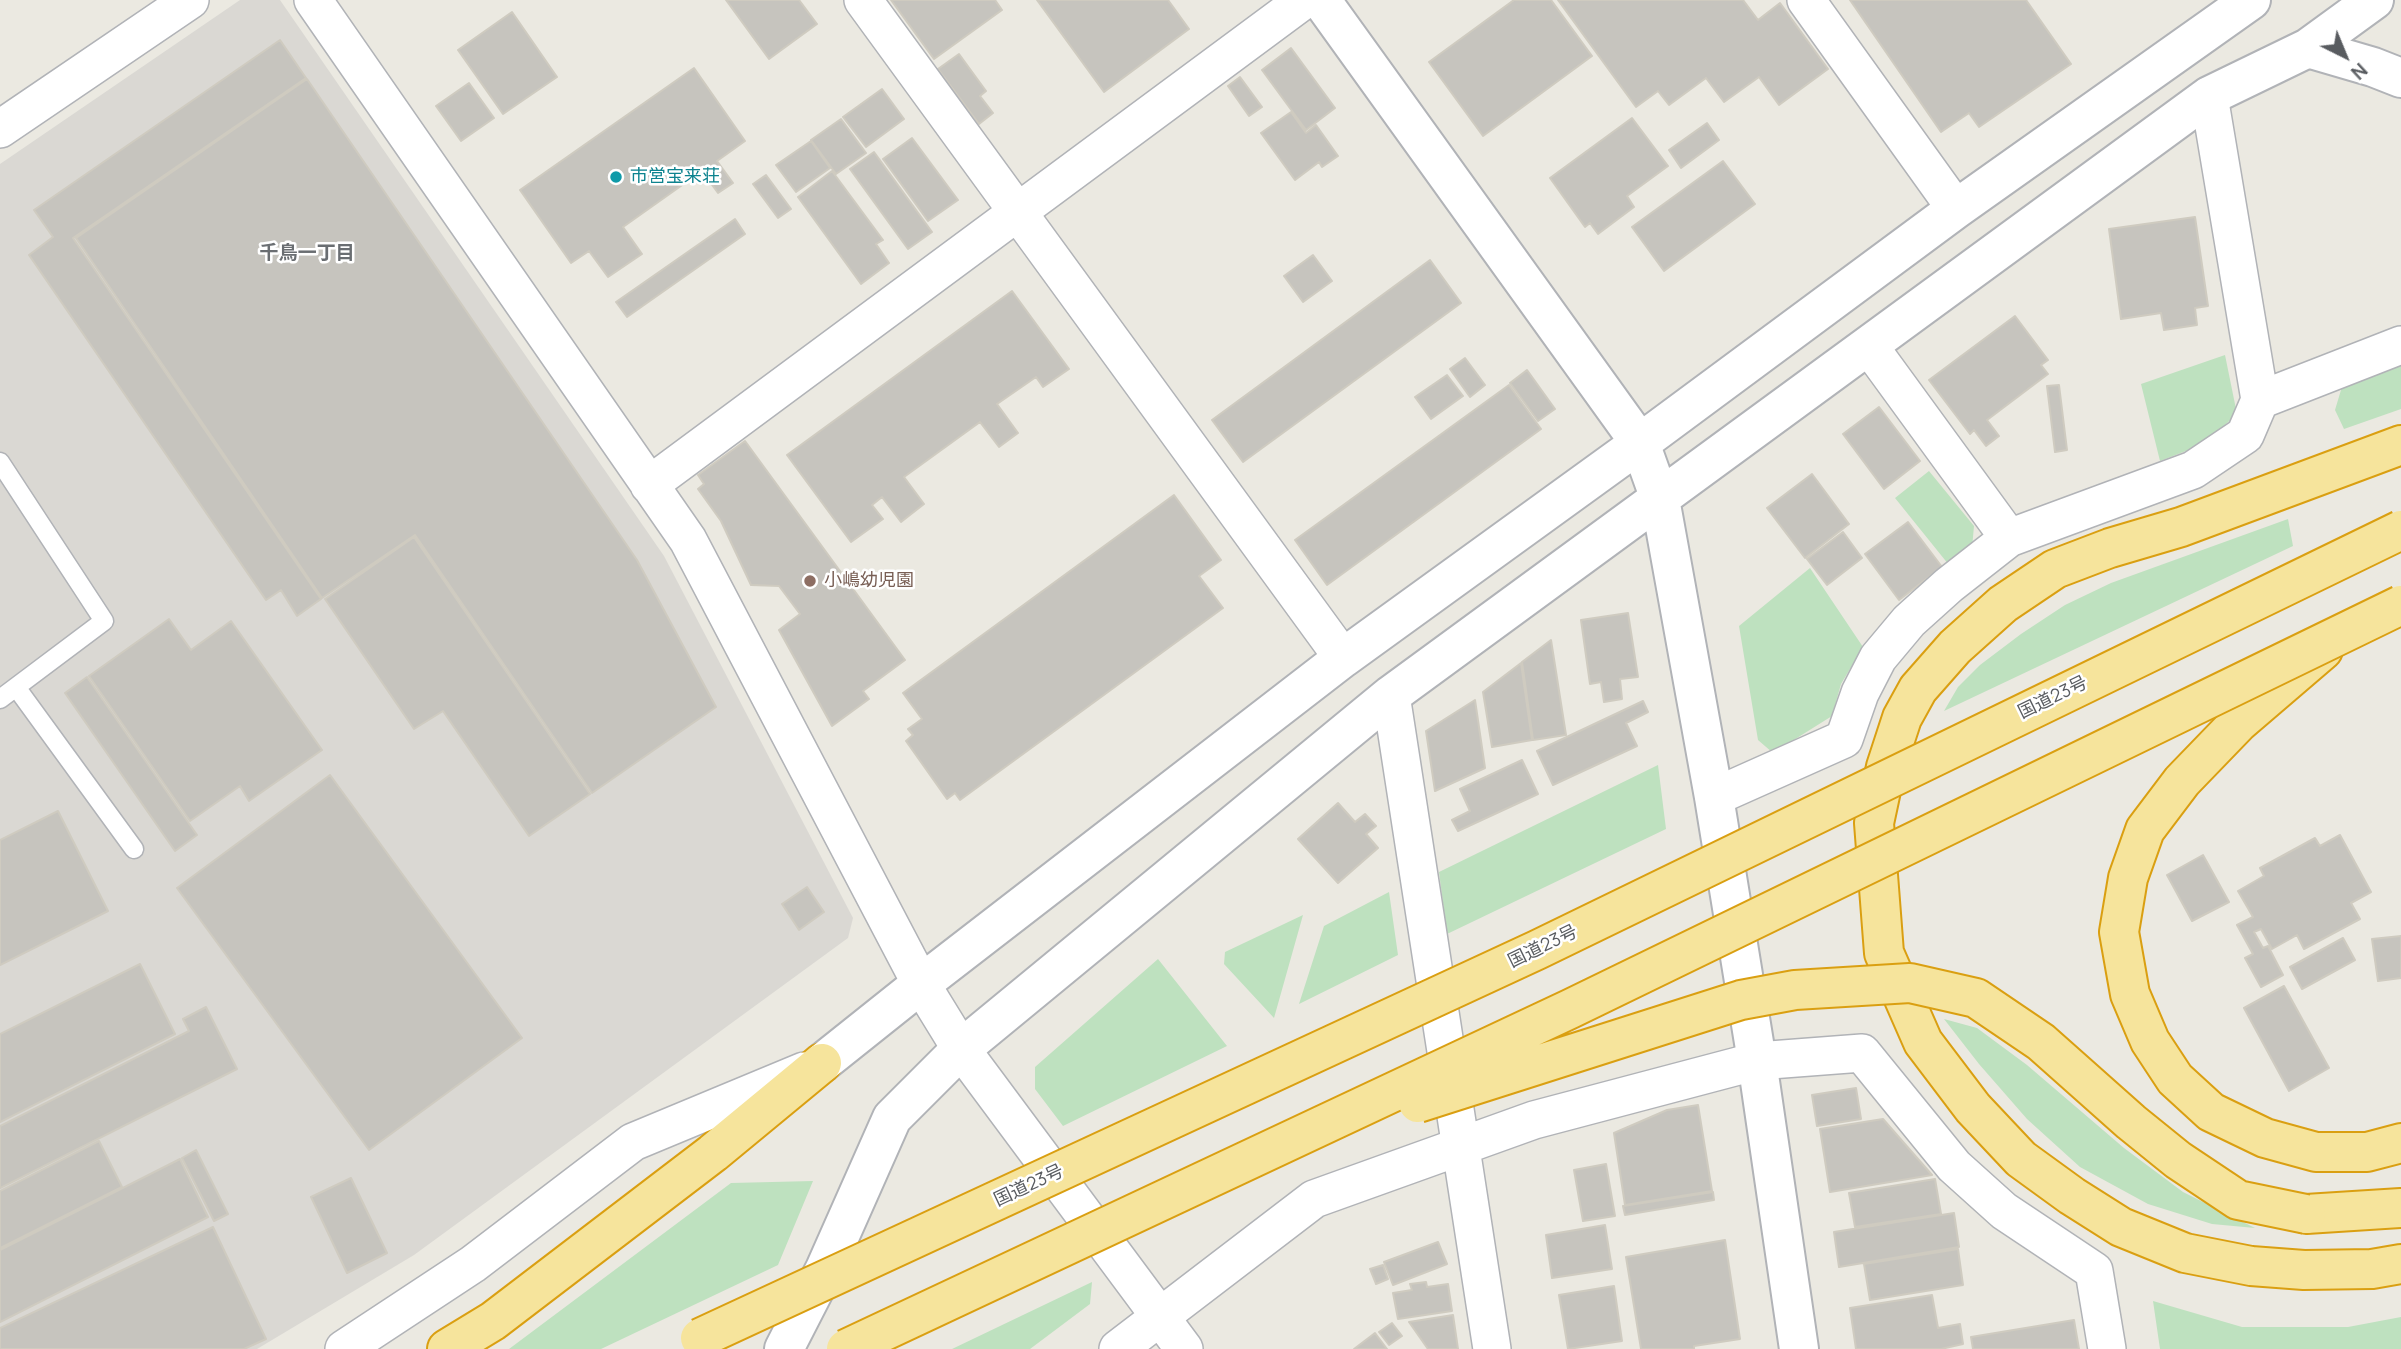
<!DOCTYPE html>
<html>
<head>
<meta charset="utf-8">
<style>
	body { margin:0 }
	#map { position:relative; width:2401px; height:1349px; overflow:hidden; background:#ebe9e1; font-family:Manrope,sans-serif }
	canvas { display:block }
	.north { position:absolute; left:2310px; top:21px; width:70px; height:70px; -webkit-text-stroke:5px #fff; paint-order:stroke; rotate:137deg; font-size:19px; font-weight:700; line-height:28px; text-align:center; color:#595c60 }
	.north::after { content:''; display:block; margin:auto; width:24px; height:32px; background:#595c60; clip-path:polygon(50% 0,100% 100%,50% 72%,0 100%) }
</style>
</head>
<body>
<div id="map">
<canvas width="2401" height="1349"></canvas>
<div class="north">N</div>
</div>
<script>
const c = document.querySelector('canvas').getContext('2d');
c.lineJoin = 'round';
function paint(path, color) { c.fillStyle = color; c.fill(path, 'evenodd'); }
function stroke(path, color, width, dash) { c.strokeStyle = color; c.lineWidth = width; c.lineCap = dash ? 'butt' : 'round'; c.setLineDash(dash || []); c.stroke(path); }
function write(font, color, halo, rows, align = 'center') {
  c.font = font + ' Manrope,"Noto Sans JP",sans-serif'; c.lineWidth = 5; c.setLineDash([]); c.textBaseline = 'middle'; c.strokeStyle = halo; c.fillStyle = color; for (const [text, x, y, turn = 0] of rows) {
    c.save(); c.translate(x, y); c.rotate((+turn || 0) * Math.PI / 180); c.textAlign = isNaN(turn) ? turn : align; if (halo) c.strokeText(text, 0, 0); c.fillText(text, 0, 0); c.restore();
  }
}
paint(new Path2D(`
	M240,0H280L664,556L853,918L848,938L414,1255L257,1349H0V164Z`), '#dad8d3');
paint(new Path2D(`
	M2225,355L2237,414L2204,444L2160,461L2141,384Z
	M2401,360V409L2344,429L2335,410L2344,380Z
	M1929,471L1974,526L1972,548L1949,565L1895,498Z
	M2288,519L2293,546L1944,711L1958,687L1980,665L2021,634L2065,605L2111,583Z
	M1810,568L1863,647L1841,684L1832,716L1773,753L1758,740L1739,626Z
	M1658,765L1666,829L1447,934L1439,872Z
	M1389,892L1398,955L1299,1004L1324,926Z
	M1303,915L1274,1018L1224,964L1225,952Z
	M1158,959L1227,1046L1063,1126L1035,1089V1067Z
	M1944,1019L1977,1028L2027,1065L2124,1148L2183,1192L2255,1228L2212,1224L2148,1204L2080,1167L2027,1119L1979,1064Z
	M813,1181L778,1265L601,1349H509L731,1183Z
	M1092,1282L1090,1304L1030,1349H952Z
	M2153,1301L2242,1327H2348L2401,1317V1349H2160Z`), '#bee1bf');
const building = new Path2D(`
	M726,0H799L817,24L769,59Z
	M891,0H995L1002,10L934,59Z
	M1037,0H1168L1189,29L1104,92Z
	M1514,0H1551L1592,56L1483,136L1429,62Z
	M1558,0H1743L1758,20L1780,3L1828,69L1779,105L1759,77L1724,102L1706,78L1669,105L1658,91L1636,107Z
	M1850,0H2026L2071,64L1979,127L1969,113L1941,132Z
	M512,12L557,77L503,114L458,50Z
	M280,40L306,78L73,238L321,599L297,616L281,590L266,600L29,255L53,237L34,210Z
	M1291,48L1335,108L1306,130L1262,70Z
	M959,54L986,91L980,96L993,113L979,124L938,69Z
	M694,68L745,141L717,161L733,183L718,193L702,171L623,227L642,254L608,277L589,251L571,263L520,190Z
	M1240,77L1262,107L1249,116L1228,86Z
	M307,79L637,560L716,707L592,793L415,535L322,598L76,238Z
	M469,83L494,118L461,141L436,106Z
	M882,89L904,119L866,147L843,117Z
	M1291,112L1306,133L1316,125L1338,156L1322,167L1319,162L1295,180L1261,133Z
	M1632,118L1668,166L1627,196L1634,207L1598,234L1590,223L1585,227L1550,178Z
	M841,119L866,153L836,174L811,140Z
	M1707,123L1719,140L1681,168L1669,150Z
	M912,138L958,200L928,221L883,159Z
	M811,141L830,168L796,192L776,165Z
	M874,152L932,232L908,249L850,169Z
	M1723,161L1755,204L1664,271L1632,227Z
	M832,171L883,240L876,244L889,263L861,284L798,197Z
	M766,175L791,209L778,218L753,184Z
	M2195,217L2208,306L2195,308L2197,325L2164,330L2161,313L2121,319L2109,229Z
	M735,219L745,234L627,317L616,302Z
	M1313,255L1332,281L1303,302L1284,276Z
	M1430,260L1461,303L1243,462L1212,420Z
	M1012,291L1069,369L1043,387L1036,377L997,404L1018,433L999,447L980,422L904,477L924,504L901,522L882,497L872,505L883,519L851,542L787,455Z
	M2015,316L2048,360L2041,365L2048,374L1987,420L1999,436L1986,446L1974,430L1970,434L1929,380Z
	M1465,358L1485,385L1470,397L1450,369Z
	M1527,370L1555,409L1538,421L1510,383Z
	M1447,375L1463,396L1431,419L1415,397Z
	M1509,385L1541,429L1327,585L1295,540Z
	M2059,385L2067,450L2055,452L2047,386Z
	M1879,407L1920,461L1884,489L1843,434Z
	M745,441L905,660L863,691L869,699L832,726L779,630L800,614L779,586L751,585L721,521L698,489L704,484L698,475Z
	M1812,474L1849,524L1805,558L1767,508Z
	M1174,495L1221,560L1199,576L1223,608L960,800L955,793L947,799L906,741L913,735L908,729L922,719L903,693Z
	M1908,522L1942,567L1899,600L1865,554Z
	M1843,532L1862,558L1827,585L1807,559Z
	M414,537L590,794L529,836L443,711L414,729L325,599Z
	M1628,613L1638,677L1620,679L1622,699L1604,702L1601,682L1590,684L1581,620Z
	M169,619L191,650L231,621L322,750L249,801L240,786L190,821L89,676Z
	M1551,640L1566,735L1533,740L1522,662Z
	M1521,663L1532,740L1492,747L1483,692Z
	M87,677L197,835L175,851L65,693Z
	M1475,700L1485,768L1435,791L1426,731Z
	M1643,701L1648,712L1626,723L1637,746L1553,785L1537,751Z
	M1522,760L1538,794L1458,831L1452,820L1470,811L1460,789Z
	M330,775L522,1038L369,1150L177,888Z
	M1338,803L1355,822L1365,814L1376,826L1366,834L1378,848L1338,883L1298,839Z
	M58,811L108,911L0,965V840Z
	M2340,835L2371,892L2351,903L2360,919L2304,949L2297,935L2272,949L2261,929L2254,932L2263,948L2268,946L2283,975L2261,987L2245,958L2253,954L2237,925L2253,917L2238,891L2264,876L2260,868L2315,838L2320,846Z
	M2203,855L2229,902L2192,921L2167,875Z
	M807,887L824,912L799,930L782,904Z
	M2401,936V978L2378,981L2372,939Z
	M2343,938L2355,960L2302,989L2290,967Z
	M140,964L175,1034L0,1122V1034Z
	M2284,986L2329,1068L2289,1091L2244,1008Z
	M206,1007L237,1069L0,1188V1126L189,1031L183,1019Z
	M1856,1088L1861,1119L1817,1126L1812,1095Z
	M1698,1105L1712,1191L1625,1205L1614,1133L1667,1110Z
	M1883,1119L1932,1175L1830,1192L1820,1129Z
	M99,1141L122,1187L0,1248V1191Z
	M196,1150L228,1214L214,1221L182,1158Z
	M180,1159L208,1217L0,1322V1250Z
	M1606,1164L1615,1216L1583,1221L1574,1170Z
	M351,1178L387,1253L347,1273L311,1197Z
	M1935,1179L1941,1214L1855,1227L1849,1193Z
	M1713,1192L1714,1200L1625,1215L1623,1206Z
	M1954,1213L1959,1247L1839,1267L1834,1232Z
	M1605,1225L1612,1269L1552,1278L1546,1235Z
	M213,1227L266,1339L244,1349H0V1328Z
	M1725,1240L1740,1339L1694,1346V1349H1641L1626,1257Z
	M1438,1242L1447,1264L1393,1285L1384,1262Z
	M1958,1249L1963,1285L1870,1300L1864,1264Z
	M1383,1265L1388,1279L1376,1284L1370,1269Z
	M1426,1282L1427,1287L1448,1284L1452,1311L1398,1319L1393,1293L1412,1290L1410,1284Z
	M1614,1286L1622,1341L1568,1349L1559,1295Z
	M1932,1295L1938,1328L1960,1324L1963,1344L1941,1349H1856L1850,1308Z
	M1453,1315L1458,1349H1428L1409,1322Z
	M2074,1320L2079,1349H1973L1971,1337Z
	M1392,1323L1402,1336L1389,1345L1379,1332Z
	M1375,1333L1387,1349H1354Z`);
paint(building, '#c6c4be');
stroke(building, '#cfcbc0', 2);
const service = new Path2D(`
	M0,462L104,621L0,699
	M16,687L134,849`);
const minor = new Path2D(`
	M313,0L688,540L921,984L961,1049L1184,1349
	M863,0L1343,658
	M1806,0L1956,209
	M2209,96L2260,400
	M0,129L190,0
	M1869,346L2009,538
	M649,485L1304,0
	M1391,695L1492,1349
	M1714,797L1844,739L1860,693L1878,658L1909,621L1949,585L2009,538L2193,470L2245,435L2260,400L2401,345
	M344,1349L473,1264L633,1142L804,1071
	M1118,1349L1314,1199L1534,1120L1757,1061L1862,1053L1954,1166L2004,1211L2094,1271L2107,1349`);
const tertiary = new Path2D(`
	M1321,0L1640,443L1660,499L1714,797L1757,1061L1799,1349
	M2308,48L2373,67L2401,78
	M822,1063L921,984L1343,658L1640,443L1956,209L2251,0
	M784,1349L825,1269L892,1118L961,1049L1391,695L2209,96L2308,48L2374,0`);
const trunk = new Path2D(`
	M2401,445L2181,527L2110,548L2055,569L2003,604L1955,647L1918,689L1902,718L1886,767L1874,823L1884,953L1923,1042L1973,1108L2021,1159L2072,1196L2121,1227L2185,1253L2251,1266L2304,1270L2372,1269L2401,1264
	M2323,650L2239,722L2182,781L2145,830L2128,878L2119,932L2130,994L2150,1041L2175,1079L2211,1112L2265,1138L2316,1152H2367L2401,1143
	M2306,1214L2401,1208
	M447,1349L493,1321L713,1153L822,1063`);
stroke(service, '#b1b3b7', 21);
stroke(minor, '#b1b3b7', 40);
stroke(tertiary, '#b1b3b7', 42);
stroke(trunk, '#da9f11', 42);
stroke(service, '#fff', 18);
stroke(minor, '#fff', 37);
stroke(tertiary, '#fff', 38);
stroke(trunk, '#f6e49c', 38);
const trunkBridge = new Path2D(`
	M1418,1103L1741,1000L1795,990L1910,983L1976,998L2041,1042L2131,1122L2178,1160L2238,1200L2306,1214
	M700,1338L1537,950L2401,530
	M846,1349L1570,1009L2401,605`);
stroke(trunkBridge, '#da9f11', 42, []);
stroke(trunkBridge, '#f6e49c', 38);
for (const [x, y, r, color] of [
	[616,177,7,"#0f9aa8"],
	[810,581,7,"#8d6e63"]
]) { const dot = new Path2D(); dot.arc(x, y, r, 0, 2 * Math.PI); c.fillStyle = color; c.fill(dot); stroke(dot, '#fff', 2.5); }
write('18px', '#0d838f', '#fff', [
	["市営宝来荘",630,177]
], 'left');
write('18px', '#785e54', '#fff', [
	["小嶋幼児園",824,581]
], 'left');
write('18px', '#595c60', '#fff', [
	["国道23号",2053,698,-26],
	["国道23号",1543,947,-26],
	["国道23号",1029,1186,-25]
]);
write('bold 19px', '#6a6e72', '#fff', [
	["千鳥一丁目",307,254]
]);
</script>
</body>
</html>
